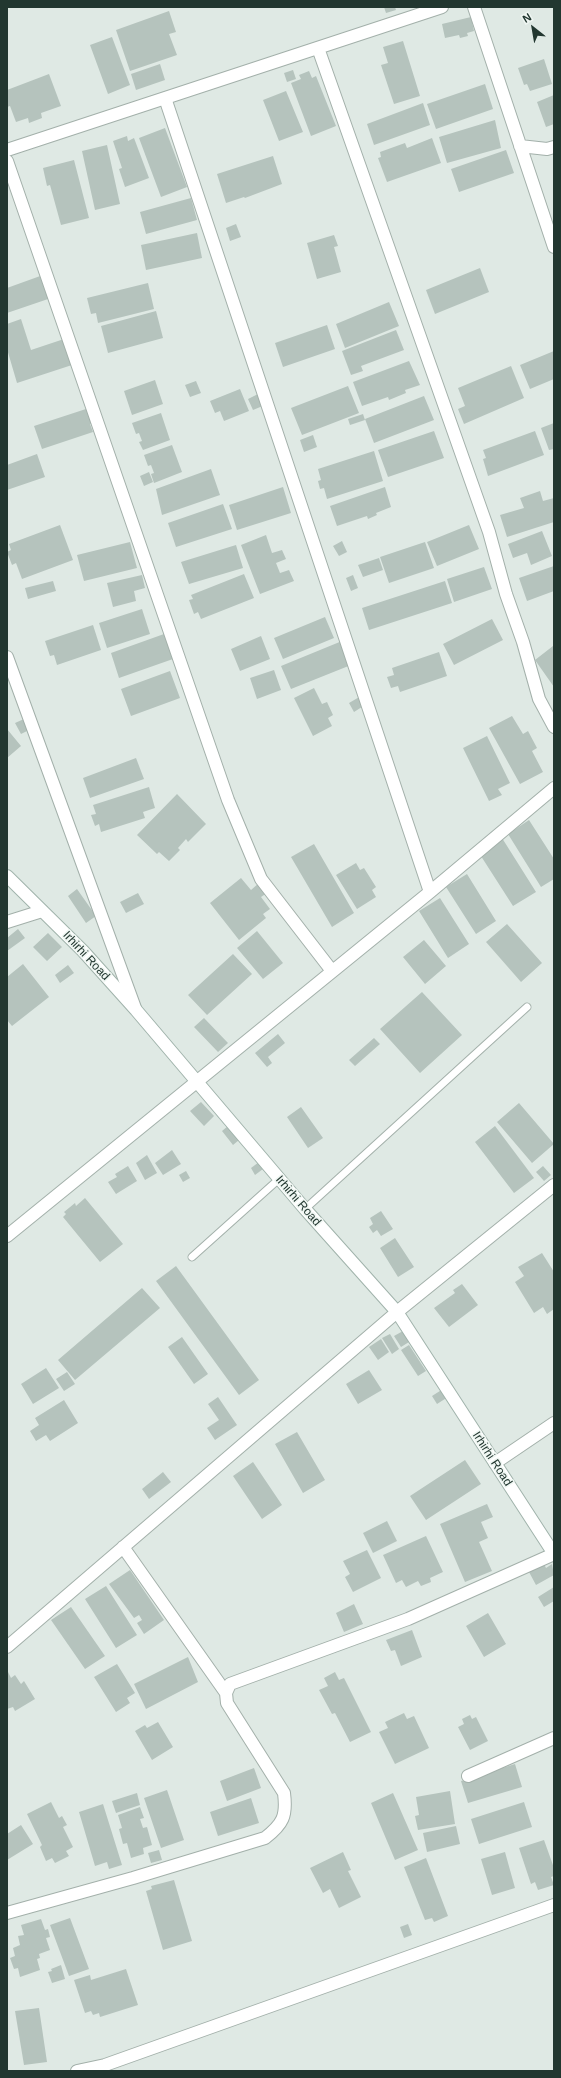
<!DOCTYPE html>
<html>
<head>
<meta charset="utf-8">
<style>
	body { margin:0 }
	#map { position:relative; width:561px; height:2078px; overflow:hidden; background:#dfe9e4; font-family:Arial,sans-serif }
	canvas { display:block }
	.frame { position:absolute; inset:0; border:8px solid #223730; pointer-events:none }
	.north { position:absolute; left:513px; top:8px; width:40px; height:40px; -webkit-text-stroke:3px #eff6f2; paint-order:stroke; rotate:329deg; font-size:11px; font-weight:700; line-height:16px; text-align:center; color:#223730 }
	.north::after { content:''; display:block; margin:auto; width:14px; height:18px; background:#223730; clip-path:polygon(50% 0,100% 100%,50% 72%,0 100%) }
</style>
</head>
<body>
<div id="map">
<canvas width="561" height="2078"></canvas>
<div class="frame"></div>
<div class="north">N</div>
</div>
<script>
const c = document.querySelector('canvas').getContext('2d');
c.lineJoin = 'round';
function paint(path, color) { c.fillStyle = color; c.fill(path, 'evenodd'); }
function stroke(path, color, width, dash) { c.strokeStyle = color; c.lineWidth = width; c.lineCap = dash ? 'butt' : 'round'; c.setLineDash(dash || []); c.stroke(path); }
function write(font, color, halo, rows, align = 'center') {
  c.font = font + ' Arial,sans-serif'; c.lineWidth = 3; c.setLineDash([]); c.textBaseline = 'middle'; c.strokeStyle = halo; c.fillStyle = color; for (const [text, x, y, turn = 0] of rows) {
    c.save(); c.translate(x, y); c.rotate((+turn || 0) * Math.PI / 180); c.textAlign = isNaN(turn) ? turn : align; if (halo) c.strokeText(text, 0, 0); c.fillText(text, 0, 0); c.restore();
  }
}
paint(new Path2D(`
	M384,7H395L396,10L386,13Z
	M169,11L176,32L169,34L177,55L130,71L116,30Z
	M471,17L474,31L467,33L468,36L460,38L459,35L445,38L442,24Z
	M112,37L130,85L108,94L90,45Z
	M403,41L420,96L394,104L381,65L388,63L383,47Z
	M544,59L552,84L530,91L527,84L524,85L518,68Z
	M160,64L165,80L136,90L131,74Z
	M293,70L296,79L287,82L284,73Z
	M309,71L312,78L316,76L336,126L311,136L291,83L301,79L299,75Z
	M49,74L61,106L41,113L42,118L29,123L28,118L16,122L10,106L7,107V90Z
	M485,84L493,109L436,129L427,104Z
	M286,91L303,132L279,141L263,100Z
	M554,95V124L546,127L537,102Z
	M423,103L430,125L374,145L367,124Z
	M495,120L501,148L447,163L439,137Z
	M165,128L187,187L161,197L139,138Z
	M127,136L128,141L134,138L149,178L125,187L119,169L122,168L113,141Z
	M432,138L441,163L387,182L378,158L381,157L380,152L405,143L407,148Z
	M107,145L120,204L95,210L82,151Z
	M506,150L514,173L459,192L451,169Z
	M273,156L282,184L245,198L244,197L226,203L217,174Z
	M74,160L89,218L61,225L50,185L47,186L43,168Z
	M191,198L197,220L146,234L140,212Z
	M236,224L241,237L230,241L226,228Z
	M197,233L202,258L146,270L141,245Z
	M334,235L338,246L334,247L341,272L317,279L307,243Z
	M480,268L489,292L435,314L426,290Z
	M43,275L51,298L7,313V288Z
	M148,283L154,309L98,323L96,313L91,314L87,298Z
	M389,302L399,326L345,348L336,324Z
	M156,311L163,338L108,353L101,326Z
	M21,319L31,350L64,339L72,365L17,383L7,349V324Z
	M327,325L335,349L283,367L275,343Z
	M396,330L404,350L361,366L363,371L351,375L342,351Z
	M554,351V379L530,389L520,365Z
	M409,361L420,385L405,390L406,393L389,400L388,397L362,406L353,382Z
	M511,366L524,398L464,424L458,409L465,406L458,388Z
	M155,380L163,404L132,415L124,391Z
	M196,381L201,393L190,397L185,385Z
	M348,386L359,413L302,435L291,408Z
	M240,389L249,411L224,421L220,411L215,413L210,401Z
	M260,393L265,405L253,410L248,399Z
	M424,396L434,420L374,443L365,419Z
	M89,408L94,422L90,424L93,432L42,449L34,426Z
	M161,413L170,440L143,450L139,442L142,441L139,433L136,434L132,423Z
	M363,414L365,420L350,425L348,419Z
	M554,423V449L549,450L541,428Z
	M434,431L444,458L388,477L378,450Z
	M535,431L544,455L488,476L483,459L486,458L483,450Z
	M313,435L317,447L304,452L300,440Z
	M172,445L182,472L154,483L151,474L154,473L151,465L148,466L144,455Z
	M374,451L383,481L327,499L324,488L320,489L318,481L321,480L318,469Z
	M37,454L45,477L7,490V465Z
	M211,469L220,495L162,515L156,489Z
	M149,472L153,482L144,486L140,476Z
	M283,487L291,513L237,530L229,505Z
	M385,487L391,507L376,513L377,515L368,519L367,516L337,526L330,506Z
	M540,491L543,501L554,498V522L507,537L500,515L524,508L520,498Z
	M223,504L232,529L176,547L168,523Z
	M60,525L73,560L22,579L16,563L12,565L7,552L11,550L9,544Z
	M469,525L479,549L437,566L427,542Z
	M542,531L552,556L531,565L527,553L513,558L508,544Z
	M266,535L272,553L282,550L286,559L276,563L280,573L289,570L294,581L260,594L241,545Z
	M342,541L347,552L339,556L333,546Z
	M130,542L137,568L84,581L77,555Z
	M425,542L434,568L389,583L380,557Z
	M236,545L243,568L189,584L181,562Z
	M379,558L383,570L363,577L358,565Z
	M554,566V591L527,601L519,578Z
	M484,567L492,589L454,602L447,579Z
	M244,574L254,598L201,619L198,612L194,614L189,600L193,599L191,595Z
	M142,575L145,588L134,591L136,601L113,607L107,583Z
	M353,575L358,588L351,591L346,578Z
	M53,581L56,591L28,599L25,588Z
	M445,581L452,603L369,630L362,608Z
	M142,609L150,634L107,648L99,623Z
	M325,617L334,638L283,659L274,638Z
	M492,619L503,640L454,665L443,644Z
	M93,625L101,650L57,665L54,655L50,656L45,641Z
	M164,634L173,659L119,678L111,653Z
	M261,636L270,659L240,671L231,649Z
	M342,641L351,665L291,689L281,666Z
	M553,646L554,648V687L535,660Z
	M439,652L447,676L400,692L398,686L391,688L387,677L394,675L392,668Z
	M274,670L281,690L257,699L250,678Z
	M170,671L180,698L131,716L121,689Z
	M314,688L322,704L327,702L333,715L328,718L332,726L313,736L294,698Z
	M361,696L365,705L354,712L349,703Z
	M512,716L523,734L528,731L537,748L532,751L543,772L520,784L489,728Z
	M24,719L29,730L21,734L15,723Z
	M7,729L21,746L7,758Z
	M487,736L510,783L498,789L502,795L489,801L463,748Z
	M136,758L144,779L90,798L83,778Z
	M149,787L155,808L143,812L145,818L101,832L99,824L95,826L91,815L96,814L93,805Z
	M177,794L206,824L188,842L186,839L178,848L180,850L169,861L159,852L157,854L137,835Z
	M529,820L554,859V879L541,887L508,834Z
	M502,838L536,892L513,906L479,853Z
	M314,844L354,913L332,927L291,857Z
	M356,863L360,870L364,868L376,887L372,890L376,897L357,909L336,875Z
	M467,874L496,921L476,934L446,887Z
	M241,878L251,890L259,883L267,893L261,897L270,909L263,914L266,918L239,940L210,903Z
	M77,889L96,916L86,923L68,896Z
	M138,893L144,904L126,913L120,902Z
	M440,898L469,944L448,958L419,911Z
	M507,924L542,963L521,982L486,942Z
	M18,929L25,938L7,951V938Z
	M257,931L283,963L263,979L237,948Z
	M48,933L62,947L47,961L33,947Z
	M424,940L446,966L425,984L403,957Z
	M233,954L252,974L207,1015L188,995Z
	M23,964L49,997L12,1026L7,1020V977Z
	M68,965L74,973L60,983L55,975Z
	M422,992L462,1035L420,1073L380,1029Z
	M204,1018L228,1043L218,1052L194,1027Z
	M278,1034L285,1043L268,1057L272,1063L267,1067L255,1053Z
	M374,1038L380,1044L355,1066L349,1060Z
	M201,1102L214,1116L204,1126L190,1111Z
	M519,1103L554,1144L532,1163L497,1122Z
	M301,1107L323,1138L308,1148L287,1117Z
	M228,1126L239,1140L233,1145L222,1131Z
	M495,1126L534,1178L514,1193L475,1142Z
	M172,1150L181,1164L163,1175L155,1163Z
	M147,1155L157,1173L145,1180L136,1163Z
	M259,1162L263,1169L255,1175L251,1168Z
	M128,1166L137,1181L116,1194L108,1182L117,1177L115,1174Z
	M543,1166L551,1175L544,1181L536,1172Z
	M186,1171L190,1178L183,1182L179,1175Z
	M85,1198L123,1244L100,1262L63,1217L66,1214L64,1212L75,1203L76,1206Z
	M381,1211L393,1229L381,1236L377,1230L373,1233L369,1227L373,1224L370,1218Z
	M395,1238L414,1267L398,1277L380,1248Z
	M542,1253L554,1272V1309L547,1314L543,1307L534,1313L515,1282L524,1276L518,1267Z
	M176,1266L259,1380L239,1395L156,1281Z
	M462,1284L478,1305L449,1327L434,1308L455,1293L453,1290Z
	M142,1288L160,1308L75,1380L58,1360Z
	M403,1331L409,1342L401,1347L394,1336Z
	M390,1334L399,1349L392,1354L382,1338Z
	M182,1337L208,1374L194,1384L168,1347Z
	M381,1339L389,1352L378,1360L369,1347Z
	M409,1345L426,1371L418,1376L401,1350Z
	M46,1368L59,1388L33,1404L21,1384Z
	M369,1370L382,1390L358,1404L346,1384Z
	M67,1372L75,1384L64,1391L56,1379Z
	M443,1389L448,1397L437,1404L432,1396Z
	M218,1397L237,1425L215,1440L207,1428L219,1420L208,1404Z
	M64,1400L78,1423L50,1441L46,1435L36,1441L30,1431L39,1425L35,1418Z
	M297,1432L325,1480L303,1493L275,1444Z
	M465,1460L481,1484L426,1520L410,1496Z
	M253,1462L282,1505L262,1519L233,1476Z
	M163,1472L171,1482L149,1499L142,1489Z
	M487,1504L493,1517L481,1522L488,1538L479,1542L492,1571L465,1582L440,1524Z
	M387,1521L397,1541L373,1553L363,1533Z
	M426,1536L443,1572L430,1578L431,1582L421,1586L418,1581L406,1587L402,1580L396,1583L383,1555Z
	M367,1550L381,1578L353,1592L345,1577L350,1574L343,1561Z
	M544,1564L546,1568L552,1564L554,1575L536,1585L529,1572Z
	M130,1570L164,1620L144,1634L137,1623L142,1620L139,1615L134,1618L109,1584Z
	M106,1586L137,1635L116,1648L85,1599Z
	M554,1587V1601L544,1607L538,1597Z
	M354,1604L363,1624L344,1632L336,1613Z
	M71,1607L105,1656L85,1669L51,1620Z
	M488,1613L506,1644L484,1657L466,1626Z
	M412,1630L422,1657L401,1666L395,1650L391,1651L386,1640Z
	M188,1657L198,1682L146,1709L134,1684Z
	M117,1664L135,1693L127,1698L130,1703L116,1712L94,1677Z
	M7,1670L11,1678L15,1675L21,1684L24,1681L35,1699L15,1711L13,1707L7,1709Z
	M335,1672L339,1680L344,1678L371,1732L350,1742L335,1713L332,1714L319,1690L328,1686L324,1678Z
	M404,1713L407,1719L414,1716L429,1748L395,1764L379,1732L388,1728L385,1722Z
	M470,1715L472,1719L476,1717L488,1741L470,1750L458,1727L464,1724L462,1719Z
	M158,1722L173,1747L152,1760L135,1731L145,1725L147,1728Z
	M515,1764L522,1787L468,1803L461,1781Z
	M254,1768L261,1788L227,1801L220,1781Z
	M167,1790L184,1840L161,1848L144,1798Z
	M450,1791L455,1824L418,1830L415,1816L419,1815L416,1797Z
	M137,1793L140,1805L116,1813L112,1801Z
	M393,1793L418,1850L395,1860L371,1803Z
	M251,1798L259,1823L218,1836L210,1812Z
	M51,1802L59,1818L62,1816L67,1825L63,1827L73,1847L66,1851L69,1856L55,1863L52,1858L46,1861L40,1847L42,1845L27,1814Z
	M524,1802L532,1827L479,1844L471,1819Z
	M103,1804L122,1865L109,1869L107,1862L95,1866L79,1812Z
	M140,1807L144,1818L140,1819L143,1828L147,1827L152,1845L143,1848L144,1854L131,1858L127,1843L123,1844L119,1829L122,1828L118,1815Z
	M21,1825L33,1844L7,1860V1834Z
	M456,1826L460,1844L427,1852L423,1833Z
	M544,1840L554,1868V1876L551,1877L554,1885L538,1890L535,1882L531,1884L519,1848Z
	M159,1850L162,1860L151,1863L148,1853Z
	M343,1852L351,1870L348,1871L361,1897L339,1908L330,1889L323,1893L310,1868Z
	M505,1852L515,1888L492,1895L481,1859Z
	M426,1858L448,1916L434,1922L432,1918L425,1920L404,1867Z
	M174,1880L192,1941L163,1950L146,1891L152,1889L151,1886Z
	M70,1918L89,1969L69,1976L50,1925Z
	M41,1919L45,1930L48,1929L50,1937L46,1938L50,1950L39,1954L40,1958L37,1959L40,1970L20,1977L18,1968L14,1969L10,1958L15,1956L13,1948L20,1945L18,1936L24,1935L21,1925Z
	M408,1924L412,1935L404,1938L400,1927Z
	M61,1965L65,1979L52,1983L48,1972L52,1971L51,1969Z
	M126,1969L138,2005L100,2017L99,2013L93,2015L91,2011L85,2013L74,1980L90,1975L91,1980Z
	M39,2008L47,2062L24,2065L15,2011Z`), '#b5c3bd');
const lane = new Path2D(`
	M305,1209L527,1007
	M192,1257L279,1179`);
const street = new Path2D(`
	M474,7L554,247
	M318,48L489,532L506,594L523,642L539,699L554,727
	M165,98L430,892
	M520,146L547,149L554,147
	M7,150L442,7
	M7,161L228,800L261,879L332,971
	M7,657L135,1008
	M7,922L42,911
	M7,1236L430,892L554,788
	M495,1463L554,1423
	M123,1547L226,1693
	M7,1647L397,1312L554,1185
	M468,1776L554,1738
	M7,1913L133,1878L265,1838C283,1824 287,1816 284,1793L227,1703L226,1693L230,1684L408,1619L554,1554
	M77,2071L105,2065L554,1905`);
const secondary = new Path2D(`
	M7,876L83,951L136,1010L305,1209L397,1312L554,1554`);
stroke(lane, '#a3b0aa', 9);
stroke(street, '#a3b0aa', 14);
stroke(secondary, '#a0b3ab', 14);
stroke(lane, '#fff', 7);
stroke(street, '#fff', 12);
stroke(secondary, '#fff', 12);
write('12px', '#223730', '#eff6f2', [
	["Irhirhi Road",86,956,47],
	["Irhirhi Road",298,1201,49],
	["Irhirhi Road",492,1459,57]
]);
</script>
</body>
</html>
